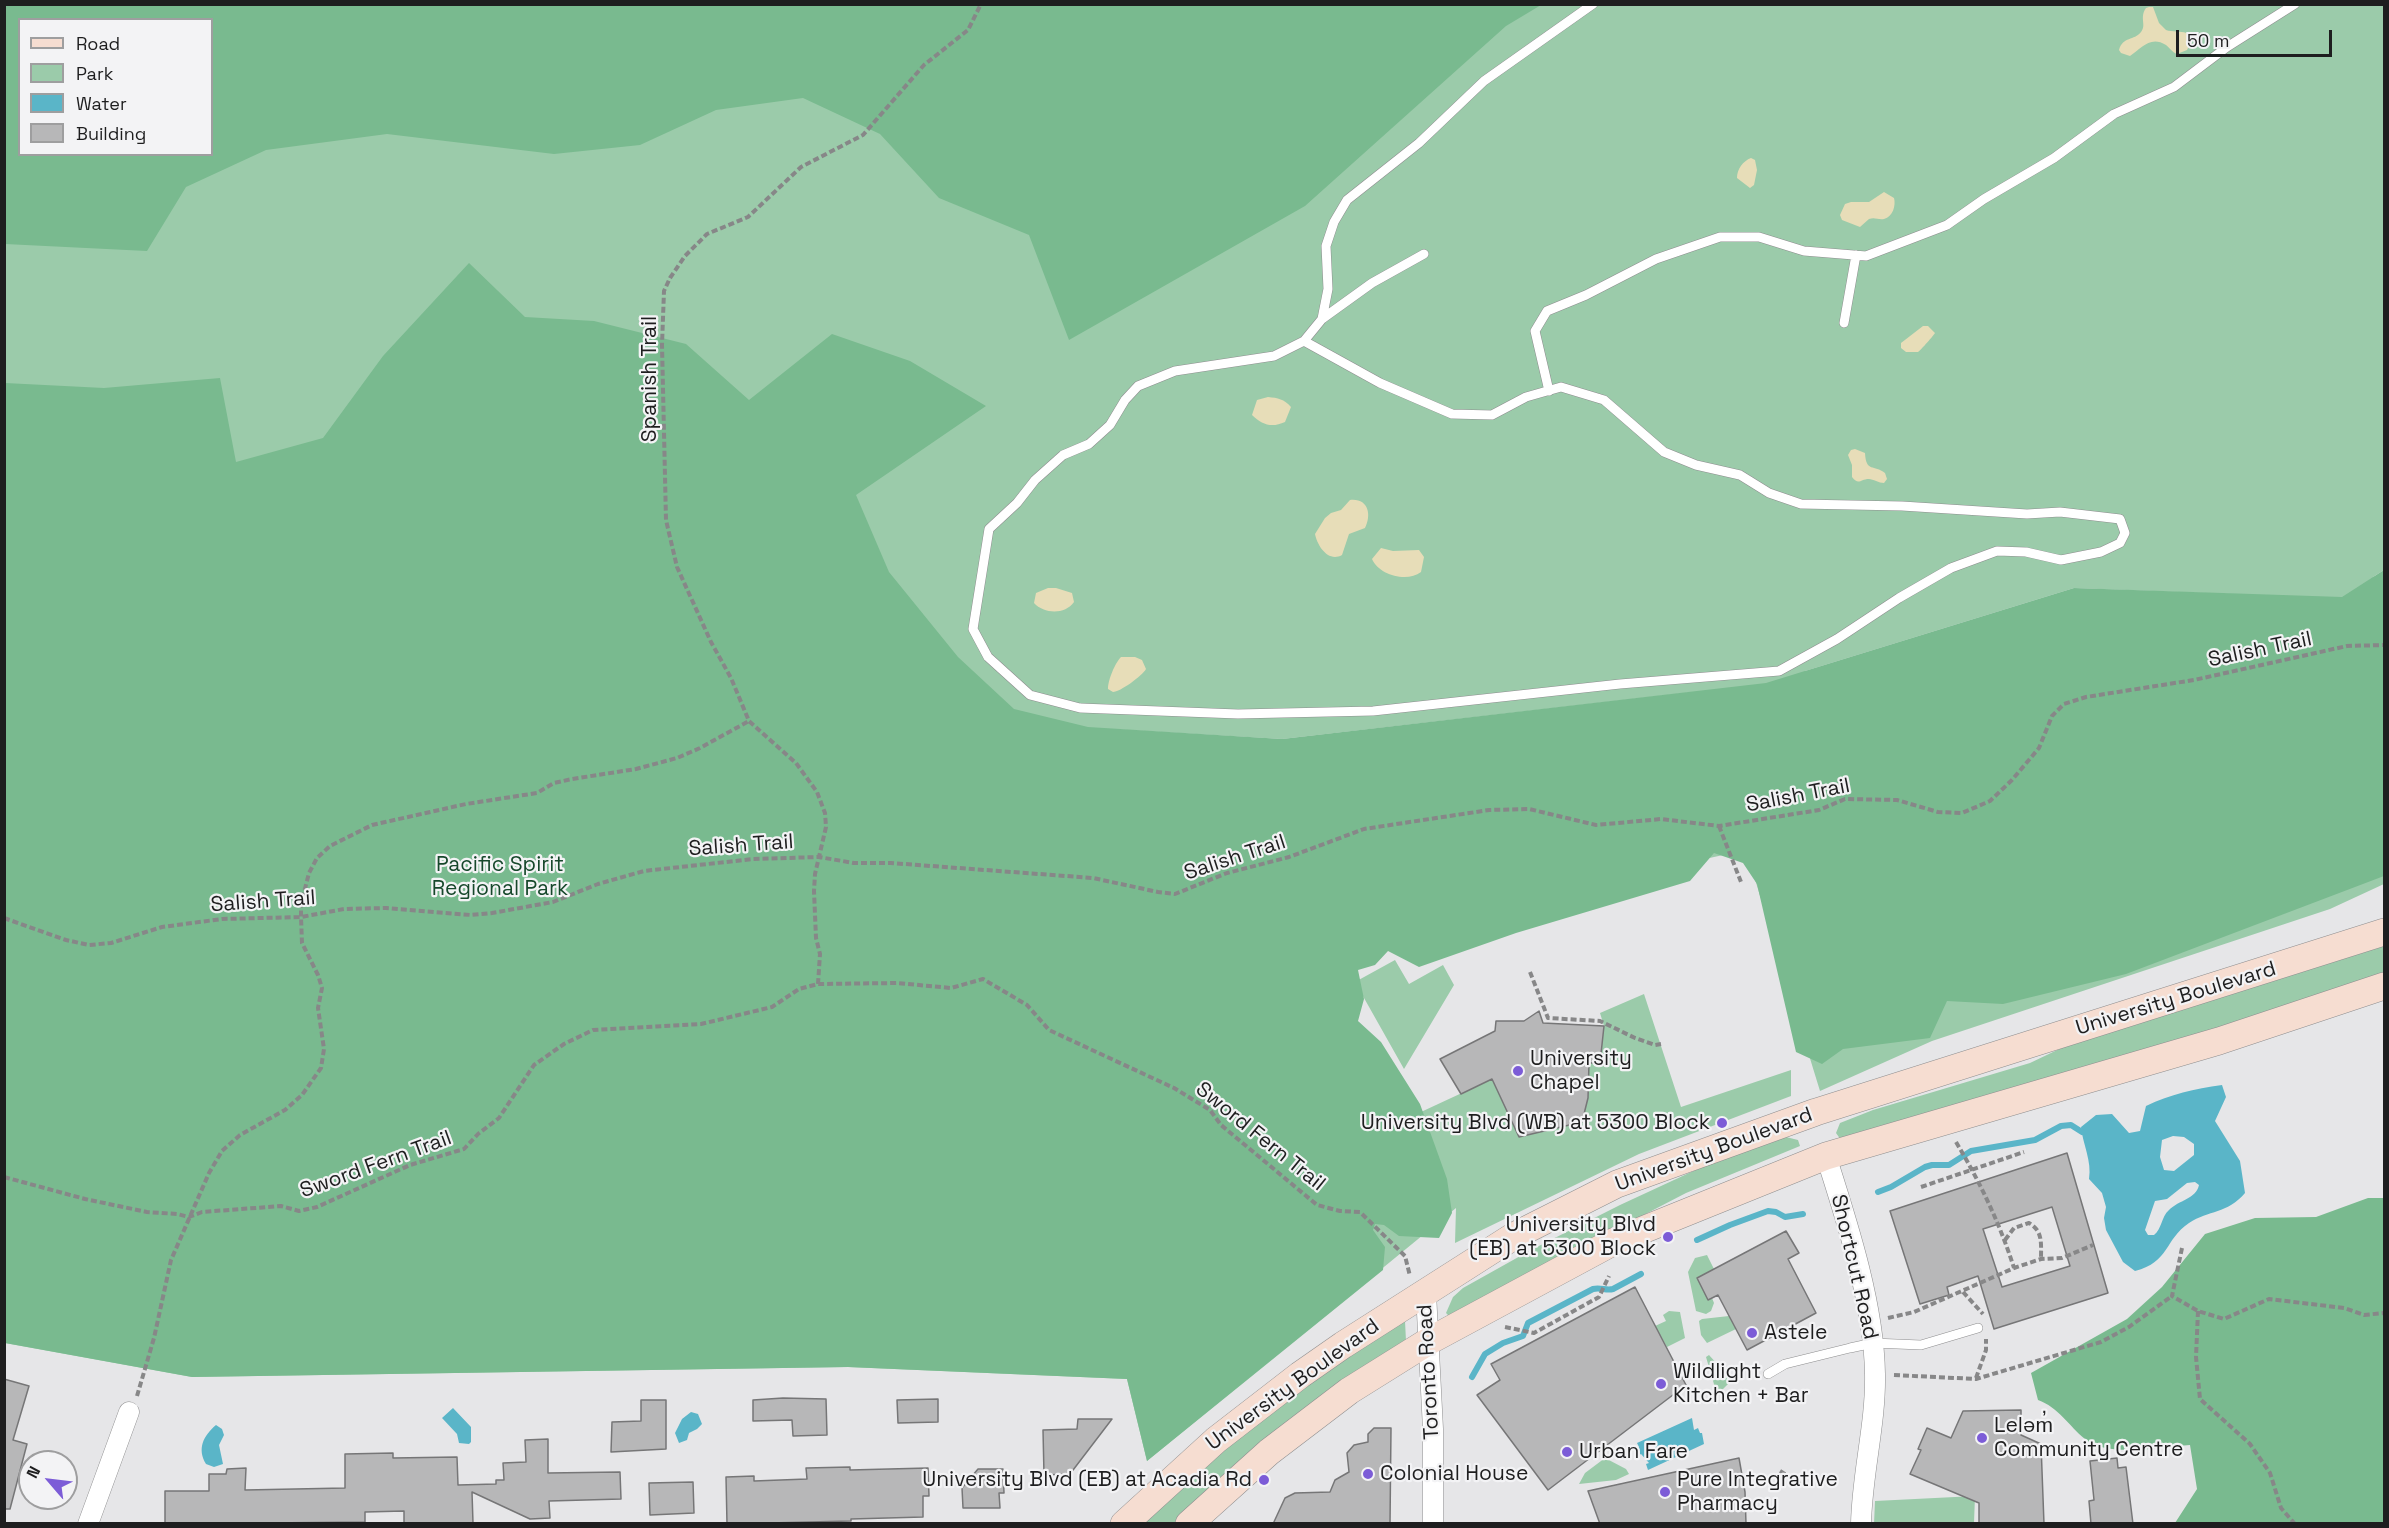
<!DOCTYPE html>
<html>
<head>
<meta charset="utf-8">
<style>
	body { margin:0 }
	#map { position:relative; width:2389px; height:1528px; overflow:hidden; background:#e6e6e8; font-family:"Space Grotesk",sans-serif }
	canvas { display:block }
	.frame { position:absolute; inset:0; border:6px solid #1e1e1f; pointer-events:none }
	.legend { position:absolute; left:18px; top:18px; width:195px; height:138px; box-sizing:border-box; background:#f3f3f5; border:2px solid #9e9e9f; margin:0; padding:8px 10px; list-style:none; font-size:18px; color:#1e1e1f }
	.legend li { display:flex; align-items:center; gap:12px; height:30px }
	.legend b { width:30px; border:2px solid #9e9e9f }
	.north { position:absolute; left:18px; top:1450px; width:60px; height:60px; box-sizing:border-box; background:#f3f3f5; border:2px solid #9e9e9f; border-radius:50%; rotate:298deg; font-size:16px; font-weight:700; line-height:24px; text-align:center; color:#1e1e1f }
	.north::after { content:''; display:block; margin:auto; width:21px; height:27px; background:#7c5cd7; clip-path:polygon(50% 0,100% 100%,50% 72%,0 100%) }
	.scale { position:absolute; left:2176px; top:30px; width:156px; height:27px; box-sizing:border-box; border:3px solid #1e1e1f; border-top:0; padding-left:8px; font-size:18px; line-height:21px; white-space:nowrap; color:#1e1e1f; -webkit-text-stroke:4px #f3f3f5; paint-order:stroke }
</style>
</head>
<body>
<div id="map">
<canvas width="2389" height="1528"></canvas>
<div class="frame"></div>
<ul class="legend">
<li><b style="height:8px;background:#f6ddd1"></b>Road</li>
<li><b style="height:16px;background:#9bcbaa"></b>Park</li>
<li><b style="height:16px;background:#5ab5c8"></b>Water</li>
<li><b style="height:16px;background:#b7b7b8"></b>Building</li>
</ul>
<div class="north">N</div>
<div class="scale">50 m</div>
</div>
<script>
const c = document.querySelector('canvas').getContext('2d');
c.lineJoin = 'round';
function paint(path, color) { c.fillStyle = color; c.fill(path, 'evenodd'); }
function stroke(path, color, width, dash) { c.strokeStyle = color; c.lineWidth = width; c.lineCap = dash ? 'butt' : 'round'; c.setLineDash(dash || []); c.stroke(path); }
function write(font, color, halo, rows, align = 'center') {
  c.font = font + ' "Space Grotesk",sans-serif'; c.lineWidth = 4.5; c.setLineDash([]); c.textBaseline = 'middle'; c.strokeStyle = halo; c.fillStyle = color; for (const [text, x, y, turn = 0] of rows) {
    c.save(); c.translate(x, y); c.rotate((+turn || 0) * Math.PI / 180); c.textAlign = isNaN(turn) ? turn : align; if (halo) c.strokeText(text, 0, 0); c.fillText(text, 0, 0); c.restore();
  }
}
paint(new Path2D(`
	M5,5H2384V570L2373,577L2384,574V884L2330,909L1932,1041L1820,1091L1746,850L1358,935L1330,971L1408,1118L1492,1079L1519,1136L1582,1122L1588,1098L1589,1063H1600L1604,1026L1600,1013L1644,994L1681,1107L1791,1070V1096L1639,1154L1455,1243L1456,1208L1147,1461L1127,1379L848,1367L192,1377L5,1343ZM20,20H212V154H20ZM2074,588L2311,597L1805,672V671ZM1694,692L1358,755L1110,729L1282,739Z
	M2384,940V974L2084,1071L1841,1140L1836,1133L1840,1123L1873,1110L2030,1063L2074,1042Z
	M1395,960L1409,984L1443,965L1454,985L1404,1069L1355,982Z
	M1786,1137L1798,1140L1800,1146L1686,1193L1449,1316L1446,1313L1453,1297L1463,1288L1531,1250L1620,1205L1756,1142Z
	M1707,1255L1714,1269L1697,1278L1708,1300L1712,1298L1714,1303L1711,1311L1706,1314L1696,1311L1688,1272L1695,1258Z
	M1669,1311L1680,1312L1685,1338L1667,1347L1655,1326L1666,1321L1663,1315Z
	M1729,1316L1736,1329L1707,1343L1701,1335L1699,1321L1702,1319Z
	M1405,1321L1406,1341L1177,1523L1133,1524L1338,1357Z
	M1709,1355L1728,1376L1727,1378L1730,1382L1720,1392L1716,1391L1706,1357Z
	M1605,1458L1626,1469L1629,1474L1616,1480L1579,1484L1585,1473Z
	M1975,1496L1974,1523L1874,1524L1875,1501Z`), '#9bcbaa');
paint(new Path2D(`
	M4,5L5,4L1541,5L1506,26L1305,206L1069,340L1029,235L939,198L880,134L803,98L716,110L640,145L554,154L387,134L266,150L186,187L147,251L5,244ZM20,20H212V154H20Z
	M469,263L525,317L594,321L686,344L749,400L832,334L910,361L986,406L856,495L889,572L958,657L1014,709L1088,727L1282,739L1766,683L2074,588L2342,597L2384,570V876L2126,974L2003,1004L1947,1001L1930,1038L1843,1049L1822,1064L1796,1052L1757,884L1743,863L1714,853L1690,881L1516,933L1419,967L1388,951L1375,965L1358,970L1364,999L1358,1021L1381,1042L1420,1104L1447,1179L1452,1213L1439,1238L1399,1236L1384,1225L1375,1224L1373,1230L1385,1247L1383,1270L1147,1461L1127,1379L848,1367L192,1377L5,1343V383L104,388L220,378L236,462L323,438L383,356Z
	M2368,1198H2384V1523H2175L2197,1489L2190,1445C2162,1447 2108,1458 2085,1439C2069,1426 2058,1407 2038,1400L2031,1373L2127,1319L2162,1287L2205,1234L2255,1218L2316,1217Z`), '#79ba8f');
paint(new Path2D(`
	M2149,7H2153L2159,23L2166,30C2178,34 2201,27 2187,50L2177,54C2172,52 2170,48 2166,45C2150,35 2141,49 2130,56L2121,53L2119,50C2123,36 2134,41 2141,32C2147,25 2139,18 2146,8Z
	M1751,158L1755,160L1757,170L1754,185L1750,188L1737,178C1737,169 1743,161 1751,158Z
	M1884,192L1894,198C1896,205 1893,217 1884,219C1878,220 1875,217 1869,219L1860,227L1842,220L1840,215L1845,204L1851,202H1869Z
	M1923,326H1928L1935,333C1934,335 1921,350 1918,352H1906L1901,348V343Z
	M1268,397C1278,398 1284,399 1291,407L1285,422C1272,428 1262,425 1252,415L1257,400Z
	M1855,449L1865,453C1866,473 1874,464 1885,473L1887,479L1884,483C1879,483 1873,479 1869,479C1860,479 1859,486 1852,477V465L1848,455L1851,450Z
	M1350,500C1368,498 1372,514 1365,528L1349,534L1342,555C1328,563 1317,545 1315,534L1325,518L1331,513L1341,510Z
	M1381,548L1393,551L1419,550L1424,557L1421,572C1407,583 1379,575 1372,559Z
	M1048,588H1056L1072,593L1074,602C1065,615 1044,614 1034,603L1036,593Z
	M1121,657H1135L1142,660L1146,669C1142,676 1120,692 1113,692L1108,689C1108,680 1115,663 1121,657Z`), '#e7ddb8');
paint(new Path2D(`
	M2222,1085L2226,1097L2215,1121L2240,1161L2245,1193C2227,1214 2209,1210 2189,1223C2164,1240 2170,1262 2135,1271L2123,1262L2106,1230L2104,1218L2106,1207L2102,1193L2089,1179C2092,1161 2083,1145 2081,1127L2096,1115L2112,1114L2129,1133L2140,1131L2146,1106C2171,1094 2194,1089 2222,1085ZM2173,1136L2184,1137L2194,1144V1155L2174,1171L2164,1170L2160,1157L2162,1140ZM2195,1182L2199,1185C2196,1199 2179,1200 2169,1210C2161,1217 2162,1229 2154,1235H2148L2145,1230L2155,1201L2167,1199L2187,1183Z
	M453,1408L471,1427V1442L469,1444L459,1443L457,1434L442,1418Z
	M691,1412L698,1414L702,1424L697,1429L689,1433L687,1440L679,1443L675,1433L682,1419Z
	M1692,1418L1694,1430L1698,1428L1700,1433H1702L1704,1444L1648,1470L1646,1464L1649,1463L1641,1454L1639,1455L1636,1449L1639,1447L1637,1443Z
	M216,1425L222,1429L224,1435L219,1445L223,1464L214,1467L206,1464C197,1449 203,1436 216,1425Z`), '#5ab5c8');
stroke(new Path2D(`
	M1878,1192L1891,1187L1925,1167L1932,1165H1949L1971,1151L2035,1140L2061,1126L2071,1125L2082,1132
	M1697,1240L1730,1225L1768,1211L1776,1212L1785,1217L1803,1214
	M1472,1377L1485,1354L1503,1343L1523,1336L1528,1323L1593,1289C1601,1287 1606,1291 1613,1289L1641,1274`), '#5ab5c8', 6);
const building = new Path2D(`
	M1539,1011L1543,1023L1604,1026L1600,1063H1589L1588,1098L1582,1122L1519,1137L1492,1079L1461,1094L1440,1059L1495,1031L1496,1021H1524Z
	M2067,1153L2108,1293L1994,1329L1978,1276L1947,1287L1949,1295L1920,1304L1890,1211ZM2052,1207L2070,1266L2002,1287L1983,1229Z
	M1786,1231L1799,1253L1788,1259L1816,1313L1747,1350L1718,1295L1708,1300L1697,1278Z
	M1635,1287L1686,1385L1548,1490L1477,1395L1500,1380L1491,1364Z
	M4,1379L29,1386L13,1440L27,1444L10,1509H4Z
	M783,1398L826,1399L827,1435L793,1436L792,1420L753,1421V1400Z
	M938,1399V1422L898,1423L897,1400Z
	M641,1400H666V1449L611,1452L612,1422L641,1421Z
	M2021,1410V1435L2041,1444L2044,1524H1979V1503L1910,1474L1921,1450L1918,1449L1927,1428L1951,1438L1963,1411Z
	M1078,1419H1112L1070,1474L1044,1475L1043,1430L1077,1429Z
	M1374,1428H1391L1390,1524H1273L1285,1498L1295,1493L1330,1492L1335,1480L1349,1472L1347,1453L1354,1445L1368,1442V1434Z
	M548,1439V1473L620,1472L621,1499L549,1501L550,1518L530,1519L472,1492L473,1523L404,1524V1511L365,1512V1522L165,1524V1491H209V1474H226L227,1469L246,1468L245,1490L345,1488V1454L393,1453V1458L457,1457L458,1485L496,1484V1480H504L503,1463L526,1462L525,1440Z
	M1739,1458L1745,1492L1746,1524H1600L1588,1491Z
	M2117,1458L2118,1468L2126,1467L2133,1524H2091L2089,1501L2094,1500L2090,1461Z
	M850,1467V1470L928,1468L929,1496H923V1517L851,1519V1521L727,1524L726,1477L754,1476V1481L807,1479L806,1468Z
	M978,1469H1003L1004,1493H999L1000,1508H963L962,1488Z
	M693,1482L694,1513L650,1515L649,1483Z`);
paint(building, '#b7b7b8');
stroke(building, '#767677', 1.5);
const service = new Path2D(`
	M1322,319L1328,289L1326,246L1334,222L1347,200L1419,143L1484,81L1593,4
	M1844,323L1856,255
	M1304,341L1380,383L1452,414L1492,415L1526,397L1561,387L1604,400L1664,452L1696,465L1740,475L1769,493L1801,504L1902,506L2027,514L2060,512L2120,519L2125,533L2120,543L2101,552L2061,560L2026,552L1997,551L1951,568L1899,598L1837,639L1779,671L1620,684L1373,711L1238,714L1080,708L1030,695L988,657L973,629L989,529L1017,503L1035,480L1063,455L1089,444L1110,425L1125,400L1138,386L1175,371L1274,356L1304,341L1322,319L1372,283L1424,254
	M1549,391L1535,331L1547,311L1586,295L1656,259L1720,237H1759L1804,251L1866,256L1947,225L1984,199L2054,158L2114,114L2174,87L2227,47L2295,4
	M1768,1374L1785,1364L1850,1348L1873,1343L1921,1345L1978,1328`);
const minor = new Path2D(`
	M1826,1156C1847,1222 1874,1304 1875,1374C1876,1424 1862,1473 1861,1524
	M1426,1293L1433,1429V1524
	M88,1524L129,1412`);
const secondary = new Path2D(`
	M1124,1524L1216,1440L1300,1375L1343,1345L1514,1236L1617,1184L1816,1112L2384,932
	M1189,1524L1269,1452L1349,1391L1429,1341L1613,1242L1826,1156L2219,1041L2384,986`);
stroke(service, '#8e8e8f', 10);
stroke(minor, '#8e8e8f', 21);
stroke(secondary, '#8e8e8f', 28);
stroke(new Path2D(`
	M1719,826L1741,882
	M4,918L66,940L89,945L111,943L162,927L222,919L301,917L344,909L386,908L471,915L492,913L553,902L598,884L644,871L753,859L819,857L854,863H891L1093,878L1158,892L1175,894L1227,873L1289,857L1364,829L1489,810L1529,809L1596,825L1661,819L1719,826L1819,810L1845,799L1897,800L1938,812L1962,813L1990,801L2012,780L2039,748L2052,716L2064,704L2086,697L2194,680L2347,646L2384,645
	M1530,972L1548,1018L1600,1021L1635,1038L1655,1045L1661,1044
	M818,984L820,954L816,938L814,891L815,874L826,827L825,813L817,792L796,763L749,721L731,678L711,642L677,567L666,520L662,345L664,291L670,278L685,256L707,234L748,217L801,167L863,135L924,65L968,30L981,4
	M1956,1142C1980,1182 2000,1224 2014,1268
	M4,1177L85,1199L147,1212L177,1214L189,1217L202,1212L281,1206L299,1211L317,1207L410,1165L464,1149L478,1134L499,1118L534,1065L564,1044L593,1030L701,1024L772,1007L799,989L818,984L897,983L951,988L983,979L1027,1005L1049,1030L1174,1088L1210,1110L1221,1125L1317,1205L1340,1211L1360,1212L1405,1256L1410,1276
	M1921,1187L2024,1152
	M2005,1240L2014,1228L2029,1223C2043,1231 2041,1243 2041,1259
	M2182,1248L2172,1296L2198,1311L2224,1319L2269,1299L2344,1308L2364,1315L2384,1313
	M1963,1292L1983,1314
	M2198,1311L2196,1357L2200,1399L2250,1444L2270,1473L2281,1508L2295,1524
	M1888,1318L1914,1312L2014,1268L2041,1259L2062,1258L2093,1245
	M1505,1327L1534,1333L1599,1297L1609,1276
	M1894,1375L1976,1379L2101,1342L2129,1327L2172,1296
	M1976,1378L1986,1350V1339
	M137,1396L154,1338L171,1260L209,1173L222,1151L240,1135L285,1110L302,1095L321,1068L324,1049L318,1008L322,988L318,975L302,943L301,917V904L309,873L317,858L330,846L372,825L466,804L537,793L554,783L572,779L636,769L677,758L700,748L749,721
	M1780,1471L1802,1485`), '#878788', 4, [6, 3]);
stroke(service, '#fff', 9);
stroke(minor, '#fff', 20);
stroke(secondary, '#f6ddd1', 27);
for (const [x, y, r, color] of [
	[1518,1071,6,"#7c5cd7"],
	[1722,1123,6,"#7c5cd7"],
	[1668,1237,6,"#7c5cd7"],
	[1752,1333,6,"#7c5cd7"],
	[1661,1384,6,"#7c5cd7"],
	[1982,1438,6,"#7c5cd7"],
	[1567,1452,6,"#7c5cd7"],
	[1368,1474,6,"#7c5cd7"],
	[1264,1480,6,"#7c5cd7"],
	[1665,1492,6,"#7c5cd7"]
]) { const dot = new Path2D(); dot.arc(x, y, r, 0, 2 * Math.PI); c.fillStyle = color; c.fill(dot); stroke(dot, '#f3f3f5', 2); }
write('21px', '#1e1e1f', '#f3f3f5', [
	["Spanish Trail",650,379,-90],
	["Salish Trail",2260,650,-12],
	["Salish Trail",1798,796,-11],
	["Salish Trail",741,846,-4],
	["Salish Trail",1235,858,-18],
	["Salish Trail",263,902,-4],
	["University Boulevard",2176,999,-17],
	["Sword Fern Trail",1260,1137,39],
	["University Boulevard",1714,1150,-20],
	["Sword Fern Trail",376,1165,-20],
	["Shortcut Road",1854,1267,77],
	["Toronto Road",1429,1372,-93],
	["University Boulevard",1293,1385,-36]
]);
write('21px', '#16482b', '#f3f3f5', [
	["Pacific Spirit",500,865],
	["Regional Park",500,889]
]);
write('21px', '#1e1e1f', '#f3f3f5', [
	["University",1530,1059],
	["Chapel",1530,1083],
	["University Blvd (WB) at 5300 Block",1710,1123,"right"],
	["University Blvd",1656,1225,"right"],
	["(EB) at 5300 Block",1656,1249,"right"],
	["Astele",1764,1333],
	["Wildlight",1673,1372],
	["Kitchen + Bar",1673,1396],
	["Leləm̓",1994,1426],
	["Community Centre",1994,1450],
	["Urban Fare",1579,1452],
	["Colonial House",1380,1474],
	["University Blvd (EB) at Acadia Rd",1252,1480,"right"],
	["Pure Integrative",1677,1480],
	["Pharmacy",1677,1504]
], 'left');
</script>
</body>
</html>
